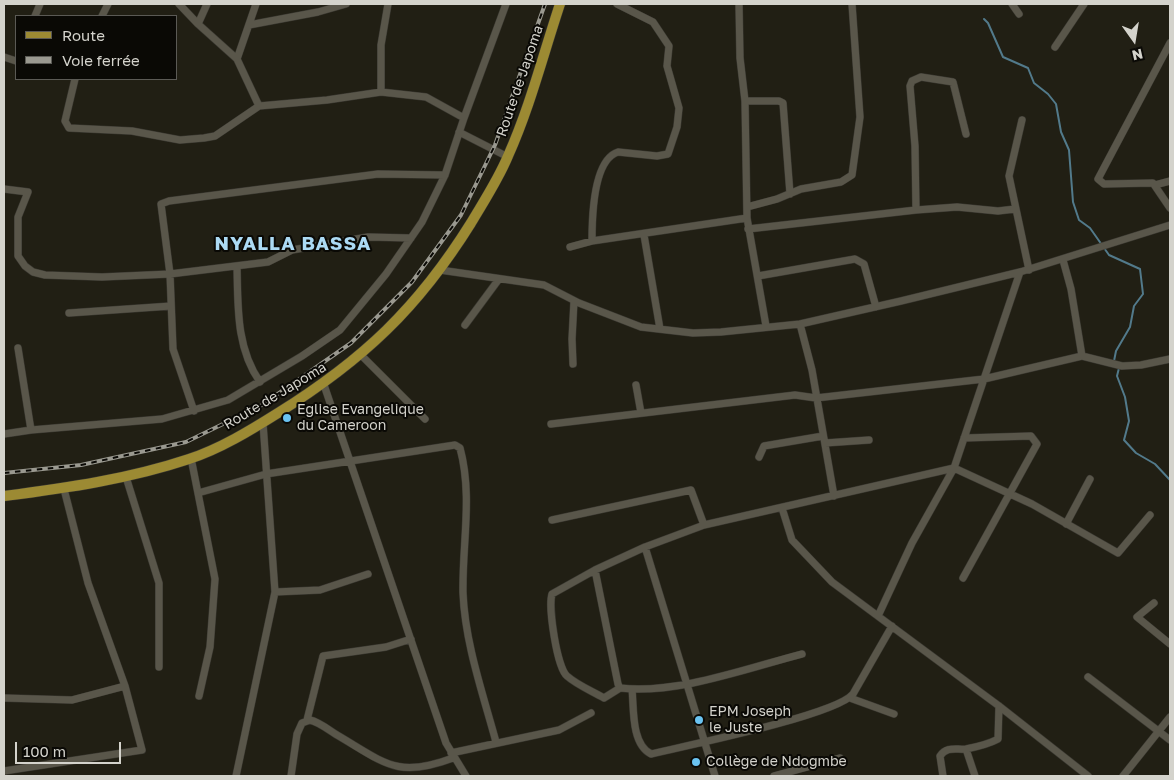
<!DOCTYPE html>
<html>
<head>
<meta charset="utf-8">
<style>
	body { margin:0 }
	#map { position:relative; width:1174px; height:780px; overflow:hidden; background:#211f14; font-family:"Golos Text",sans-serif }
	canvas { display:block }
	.frame { position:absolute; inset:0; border:5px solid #d4d3cc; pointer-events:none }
	.legend { position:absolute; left:15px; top:15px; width:162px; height:65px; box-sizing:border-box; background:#0a0905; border:1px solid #5b5a55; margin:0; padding:6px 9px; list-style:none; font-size:15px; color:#d4d3cc }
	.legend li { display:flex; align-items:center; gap:10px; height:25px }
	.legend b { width:25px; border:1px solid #5b5a55 }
	.north { position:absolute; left:1109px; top:15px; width:50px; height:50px; -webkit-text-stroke:4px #0a0905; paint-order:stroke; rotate:167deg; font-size:14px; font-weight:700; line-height:20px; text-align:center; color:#d4d3cc }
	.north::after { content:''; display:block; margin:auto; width:18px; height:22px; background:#d4d3cc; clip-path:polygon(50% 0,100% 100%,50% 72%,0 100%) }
	.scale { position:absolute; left:15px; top:742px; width:106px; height:22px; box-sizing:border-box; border:2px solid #d4d3cc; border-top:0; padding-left:6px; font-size:15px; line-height:18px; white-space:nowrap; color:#d4d3cc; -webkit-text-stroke:4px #0a0905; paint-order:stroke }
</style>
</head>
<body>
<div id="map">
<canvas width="1174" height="780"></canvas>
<div class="frame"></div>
<ul class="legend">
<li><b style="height:6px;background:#9c8a33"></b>Route</li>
<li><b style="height:6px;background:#9a9990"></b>Voie ferrée</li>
</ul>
<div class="north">N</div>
<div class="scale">100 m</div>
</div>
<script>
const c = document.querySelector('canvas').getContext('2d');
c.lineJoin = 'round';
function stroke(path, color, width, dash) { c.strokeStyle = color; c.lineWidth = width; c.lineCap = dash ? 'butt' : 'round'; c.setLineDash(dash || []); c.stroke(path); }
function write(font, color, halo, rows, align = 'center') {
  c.font = font + ' "Golos Text",sans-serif'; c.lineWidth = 4; c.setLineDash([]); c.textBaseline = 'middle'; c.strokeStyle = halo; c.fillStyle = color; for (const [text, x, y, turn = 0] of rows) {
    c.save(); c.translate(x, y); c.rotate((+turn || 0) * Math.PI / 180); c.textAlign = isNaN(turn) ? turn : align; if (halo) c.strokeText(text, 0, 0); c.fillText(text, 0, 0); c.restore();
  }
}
stroke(new Path2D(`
	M984,19L988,23L1003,57L1028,68L1034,83L1048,94L1056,104L1061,132L1069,150L1073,202L1079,220L1090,228L1109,255L1140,269L1143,294L1134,306L1130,327L1116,351L1114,361
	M1119,368L1117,376L1125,397L1129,421L1124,440L1136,453L1155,464L1170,480`), '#527a8b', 2);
const minor = new Path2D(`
	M179,4L198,24L237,59L259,106L327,100L381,92V45L388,4
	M1012,4L1019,14
	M35,16L40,4
	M102,16L108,4
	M198,24L207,4
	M249,25L318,12L346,4
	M1170,43L1098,179L1104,184L1153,183L1170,208
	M1055,47L1084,4
	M4,57L16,61
	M237,59L256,4
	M75,79L65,121L69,128L132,131L180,140L204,138L215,136L259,106
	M745,101H779L783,103L790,194
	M464,118L506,4
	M1022,120L1009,176L1029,270
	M459,132L508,157
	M1155,185L1170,181
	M4,189L28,192L18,217V256L25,266L33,272L45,275L102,277L170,274L268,262L292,250L368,237L411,238
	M747,207L777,199L801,189L841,182L852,175L860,117L852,4
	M916,210L915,146L910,86L912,81L921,77L953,82L966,134
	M747,218L766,326
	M748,229L916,210L957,207L998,211L1015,209
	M644,235L660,329
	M592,241C592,219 593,160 618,152L657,156L668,154L677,127L679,108L667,66L669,46L653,22L617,4
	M570,247L592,241L747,218L745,101L740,58L739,4
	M1063,260L1071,289L1082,356
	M237,266C238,306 236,348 260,382
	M440,270L544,285L579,303L641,327L693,333L721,332L800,324L901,301L1020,272L1170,225
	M758,276L855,259L864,264L876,307
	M69,313L171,306
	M800,324L812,370L834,496
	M465,325L499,279
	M18,348L31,430L162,419L228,400L302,356L340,330L386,274L422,222L445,175L464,118L426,97L381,92
	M361,355L425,419
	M573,364L572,339L574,301
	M324,385L446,743L466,776
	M636,385L641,413
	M194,411L173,349L170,274L161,204L169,201L378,174L445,175
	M551,424L795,395L816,398L984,379L1082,356L1122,366L1141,365L1170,359
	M4,434L31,430
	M825,443L869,440
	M759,457L764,446L823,436
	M191,458L215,579L210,647L199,696
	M126,477L159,583V667
	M198,493L266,474L455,445L460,448C473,496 462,544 463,593C465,643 483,694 496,742
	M782,508L792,540L832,582L999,706L1088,776
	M552,520L691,490L704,525
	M1066,524L1090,479
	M645,547L595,570L618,684L620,688C675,695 748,668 802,654
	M595,570L552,594C548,607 557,668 567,676C577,685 592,691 604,698L620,688
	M963,578L1037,444L1031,436L964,438
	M275,592L320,590L368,574
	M1154,603L1137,617L1170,644
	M878,616L912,543L954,468L1020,272
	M1088,677L1170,740
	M632,689C634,708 631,744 651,754C685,746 836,715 853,694L892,626
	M4,698L72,700L125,686
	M850,698L894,714
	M307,720L323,656L386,647L411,639
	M966,749L975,776
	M451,753L559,730L591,713
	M4,771L142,750L125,686L88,583L64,489
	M236,776L275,592L263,423
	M291,776L297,734L302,723L310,720C319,722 329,730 337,735C385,763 397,779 453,758
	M715,776L645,547L704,525L954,468L1032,504L1118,553L1150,515
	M774,776L840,758
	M943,776L940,756C947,746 956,750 966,749C976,747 989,744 998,739L999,706
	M1123,776L1170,717`);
const primary = new Path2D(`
	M4,496C67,488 129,479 189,459C220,449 251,430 278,413C363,360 418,308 471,223C484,201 498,180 508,156C530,107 543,55 560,4`);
stroke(minor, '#3b3932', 8);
stroke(primary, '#3b3932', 11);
stroke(minor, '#59564a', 7);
stroke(primary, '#9c8a33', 10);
const rail = new Path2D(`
	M4,473L81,465L186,442L262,405L351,343L412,282L461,215L495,145L545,4`);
stroke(rail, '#9a9990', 4);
stroke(rail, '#0a0905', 2, [5.5]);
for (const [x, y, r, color] of [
	[287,418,5,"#6ac3f1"],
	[699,720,5,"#6ac3f1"],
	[696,762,5,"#6ac3f1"]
]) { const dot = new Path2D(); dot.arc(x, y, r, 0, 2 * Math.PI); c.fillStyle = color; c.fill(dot); stroke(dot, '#0a0905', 2); }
write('14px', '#d4d3cc', '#0a0905', [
	["Route de Japoma",520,81,-71],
	["Route de Japoma",275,396,-31]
]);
write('14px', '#d4d3cc', '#0a0905', [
	["Eglise Evangelique",297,410],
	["du Cameroon",297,426],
	["EPM Joseph",709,712],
	["le Juste",709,728],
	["Collège de Ndogmbe",706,762]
], 'left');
c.letterSpacing = '1px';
write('bold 19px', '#acdaf4', '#0a0905', [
	["NYALLA BASSA",293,244]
]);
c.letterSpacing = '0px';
</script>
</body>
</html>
